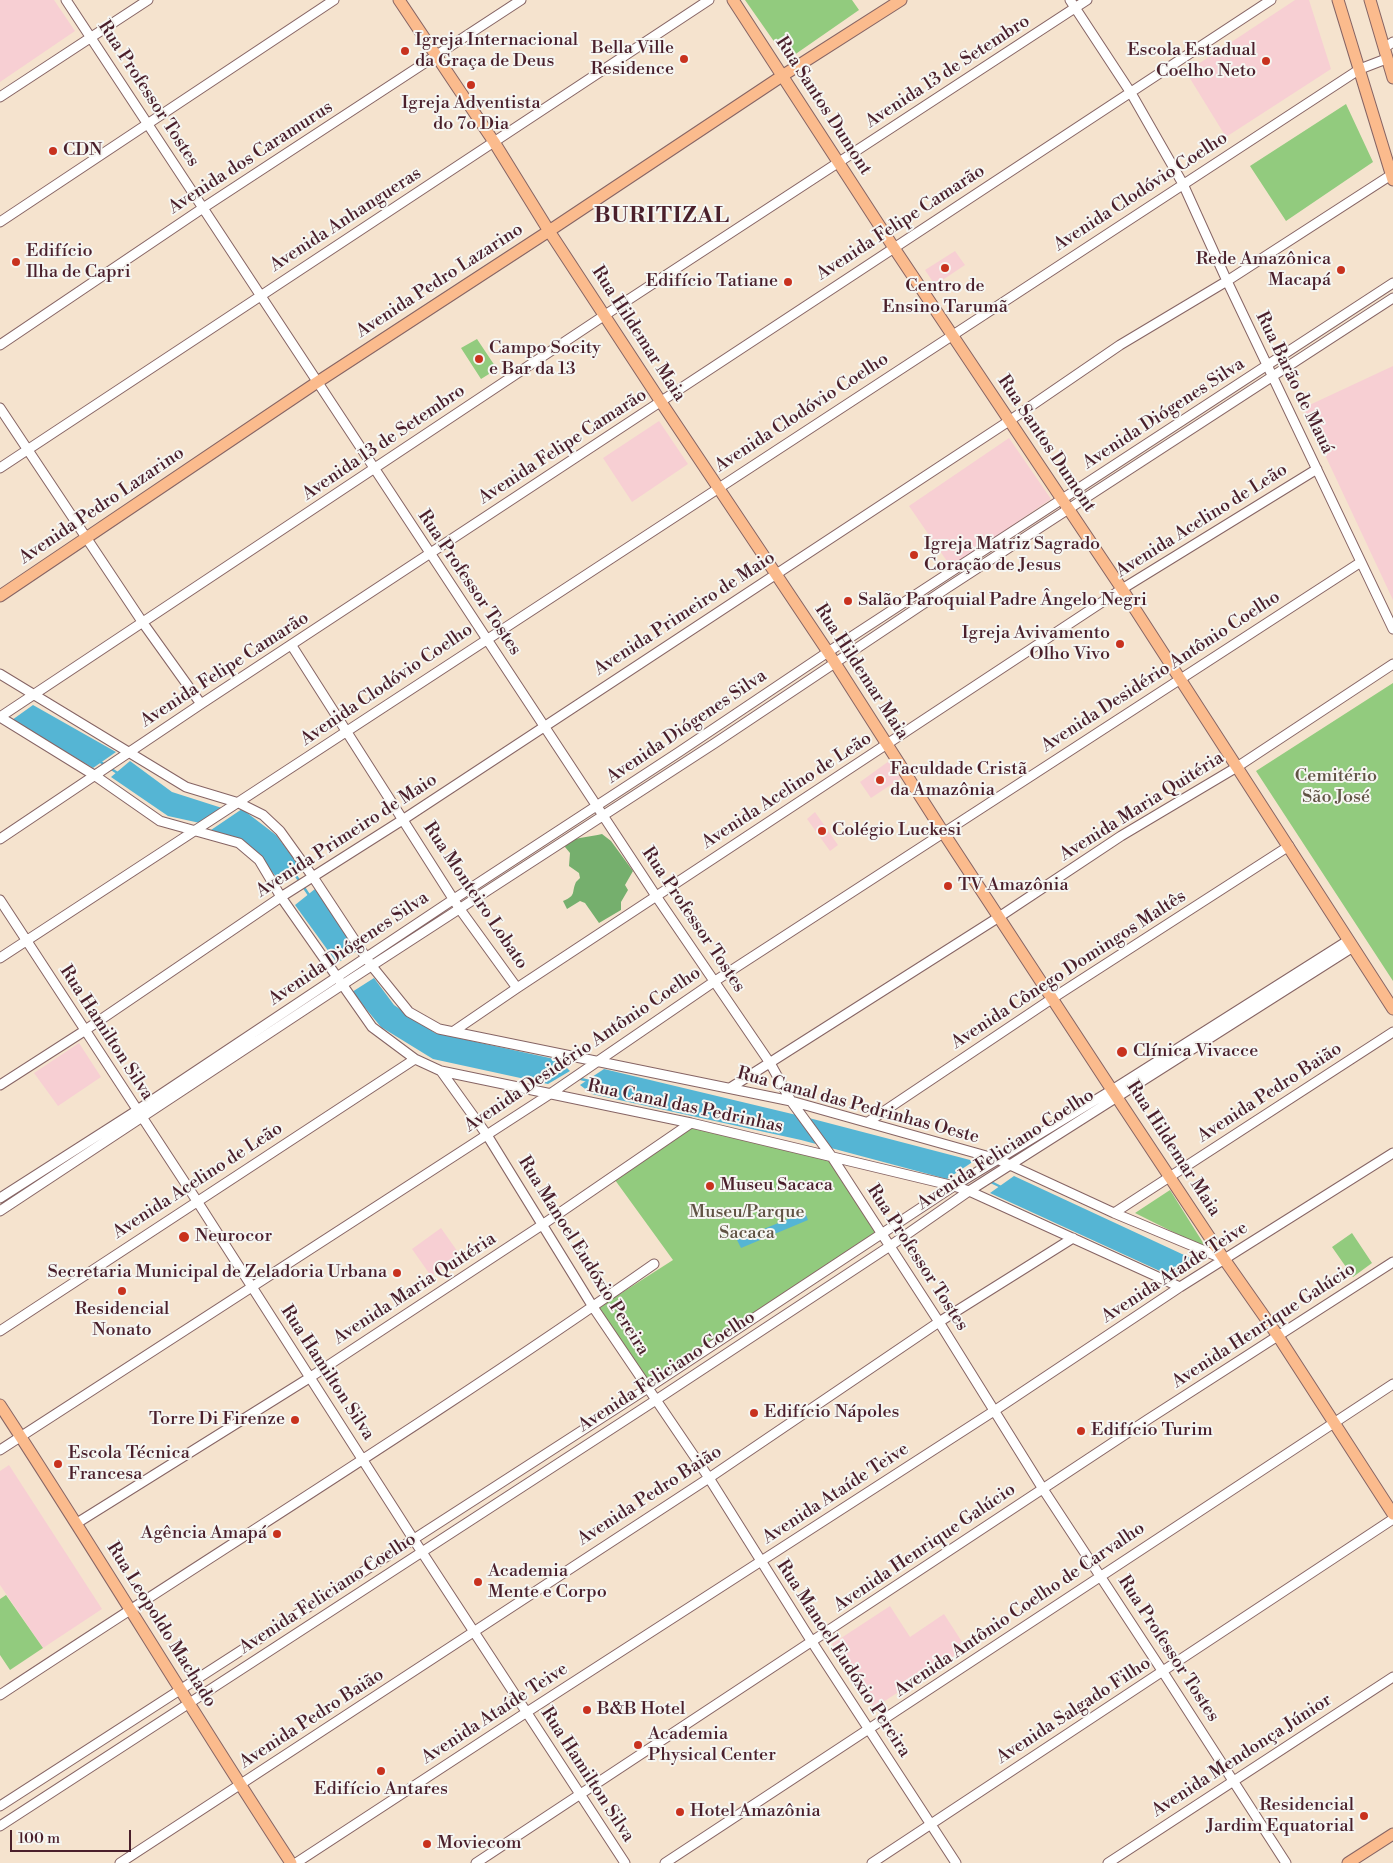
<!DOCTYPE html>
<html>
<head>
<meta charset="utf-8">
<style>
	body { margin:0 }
	#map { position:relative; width:1393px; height:1863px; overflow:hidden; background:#f5e3ce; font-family:"Libre Bodoni",serif }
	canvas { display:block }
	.scale { position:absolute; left:10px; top:1830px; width:121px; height:22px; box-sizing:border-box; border:2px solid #4a1f2b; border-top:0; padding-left:6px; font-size:15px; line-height:18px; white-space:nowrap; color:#4a1f2b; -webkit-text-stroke:4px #f6f6f2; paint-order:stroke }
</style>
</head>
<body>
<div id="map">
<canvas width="1393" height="1863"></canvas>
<div class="scale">100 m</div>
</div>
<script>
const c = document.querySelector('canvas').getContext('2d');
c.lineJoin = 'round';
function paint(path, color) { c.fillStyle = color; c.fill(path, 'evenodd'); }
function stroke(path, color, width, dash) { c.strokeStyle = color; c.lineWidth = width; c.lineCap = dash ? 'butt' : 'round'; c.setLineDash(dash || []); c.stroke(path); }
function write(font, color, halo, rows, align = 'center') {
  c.font = font + ' "Libre Bodoni",serif'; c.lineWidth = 4; c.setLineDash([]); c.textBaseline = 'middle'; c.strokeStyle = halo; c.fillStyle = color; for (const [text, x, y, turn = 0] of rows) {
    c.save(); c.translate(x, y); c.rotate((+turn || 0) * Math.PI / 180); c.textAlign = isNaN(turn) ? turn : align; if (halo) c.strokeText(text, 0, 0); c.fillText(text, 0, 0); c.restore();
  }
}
paint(new Path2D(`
	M0,0H54L75,31L0,82Z
	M1295,0H1309L1331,69L1226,137L1186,72Z
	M955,251L965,265L935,285L925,270Z
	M1393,366V600L1303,408Z
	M659,421L688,464L632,502L603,458Z
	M1009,438L1051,499L951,567L909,506Z
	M889,761L901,778L871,798L860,782Z
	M815,812L838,845L830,851L807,819Z
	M79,1043L101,1077L58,1106L34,1073Z
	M441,1228L460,1255L431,1276L412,1249Z
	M9,1465L102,1609L43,1648L0,1585V1471Z
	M890,1606L910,1637L944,1614L966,1648L874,1708L832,1644Z`), '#f7cfd3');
paint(new Path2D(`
	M745,0H852L859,10L787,60Z
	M1346,104L1373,162L1286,221L1250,166Z
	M477,339L497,369L481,379L461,348Z
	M1393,683V981L1256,771Z
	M692,1126L831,1160L880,1234L650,1386L598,1308L673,1260L615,1180Z
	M1170,1190L1207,1249L1135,1213Z
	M1352,1233L1372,1263L1353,1277L1332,1247Z
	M6,1595L43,1648L10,1670L0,1655V1599Z`), '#92cb7e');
paint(new Path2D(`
	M602,834L611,841L633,871L625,885L628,890L621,902V910L599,923L585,903L580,901L567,909L563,901C577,895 571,893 576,882L580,878L579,873L569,866L570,853L565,847L566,842C579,837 590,837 602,834Z`), '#75af6d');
paint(new Path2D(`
	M33,705L116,752L93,768L12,720Z
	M130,761L172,792L222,808L200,823L168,816L111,777Z
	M242,809L276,835L303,871L282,883L243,840L211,830Z
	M315,889L357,951L337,963L295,905Z
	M374,978L394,1005L435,1033L559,1060L570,1071L548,1084L433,1059L381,1027L352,992Z
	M604,1069L809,1118L974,1161L947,1179L801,1140L592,1094L580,1085Z
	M1014,1176L1197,1261L1173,1277L990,1193Z
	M805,1212L808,1220L741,1248L737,1240Z`), '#55b5d4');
stroke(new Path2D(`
	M99,761L119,774
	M294,873L309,895
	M577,1078L589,1081
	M956,1171L968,1174
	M989,1181L1003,1188`), '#55b5d4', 2.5);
const minor = new Path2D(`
	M66,0L656,896L770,1063L791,1101L832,1157L939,1322L1043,1489L1163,1672L1286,1863
	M1070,0L1131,93L1183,184L1227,281L1393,629
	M1384,48L1393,42
	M0,97L148,0
	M0,222L334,0
	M0,345L203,208L521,0
	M0,408L143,623L201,704
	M0,468L709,0
	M292,646L459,908L517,988
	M0,674L186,787L239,803L263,815L280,831L313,877L371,965L409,1012L439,1029L791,1101L997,1159L1114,1213L1224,1259
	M0,717L94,775L160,821L239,843L259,860L281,897L372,1027L415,1059L441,1071L691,1123L954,1186L969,1191L1180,1287
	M0,717L605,315L1087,0
	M0,839L201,704L1271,0
	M0,900L197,1201L414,1540L625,1863
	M0,958C453,661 906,364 1360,69L1386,59
	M454,1031L517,988L1122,589L1317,469
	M441,1071L487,1135L593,1307L709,1478L812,1642L956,1863
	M0,1085L81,1033L281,897L404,819L1009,421L1120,345L1227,281L1391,175
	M730,1088L999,917L1121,836L1237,767L1393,664
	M868,1122L1053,998L1289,846
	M0,1198L133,1113L454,899L679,752L828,652L1393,283
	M0,1211L342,985L715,743L947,588L1393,298
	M1114,1213L1393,1032
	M0,1331L415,1059
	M0,1450L550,1094L715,981L1361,562
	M77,1523L306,1380L542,1225L691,1123
	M0,1695C218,1551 440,1414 654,1264
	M0,1806L648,1388L954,1186L1112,1090L1349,940
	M0,1826L656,1400L890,1246L969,1191L1353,947
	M120,1863L709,1478L939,1322L1073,1238
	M296,1863L527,1712L994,1411L1180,1287L1393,1153
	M476,1863L1147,1420L1393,1262
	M665,1863L1393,1384
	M872,1863L1393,1519
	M1108,1863L1393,1677`);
const major = new Path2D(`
	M399,0L494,142L549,231L661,402L828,652L943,832L1112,1090L1224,1259L1278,1336L1393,1514
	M733,0L894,248L1122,589L1393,1009
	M1338,0L1393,180
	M1370,0L1393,78
	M0,596L316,383L549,231L782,76L901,0
	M0,1405C99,1556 192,1712 291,1863
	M1348,1863L1393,1834`);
stroke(minor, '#866464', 11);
stroke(major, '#866464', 13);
stroke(minor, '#fff', 9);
stroke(major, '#fbbb8d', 11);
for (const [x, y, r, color] of [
	[405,51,5,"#c8321e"],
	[684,59,5,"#c8321e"],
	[1266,61,5,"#c8321e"],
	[471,85,5,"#c8321e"],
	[53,151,5,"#c8321e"],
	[16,262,5,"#c8321e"],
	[945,268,5,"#c8321e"],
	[1341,270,5,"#c8321e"],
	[788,282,5,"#c8321e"],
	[479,359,5,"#c8321e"],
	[914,555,5,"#c8321e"],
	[848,601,5,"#c8321e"],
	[1120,644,5,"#c8321e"],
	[880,780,5,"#c8321e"],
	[822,831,5,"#c8321e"],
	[948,886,5,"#c8321e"],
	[1122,1052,6,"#c8321e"],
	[710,1186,5,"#c8321e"],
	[184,1237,6,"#c8321e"],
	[397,1273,5,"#c8321e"],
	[122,1291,5,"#c8321e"],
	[754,1413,5,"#c8321e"],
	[295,1420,5,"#c8321e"],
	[1081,1431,5,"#c8321e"],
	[58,1464,5,"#c8321e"],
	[277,1534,5,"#c8321e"],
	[478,1582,5,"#c8321e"],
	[587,1710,5,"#c8321e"],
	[638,1745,5,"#c8321e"],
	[381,1771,5,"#c8321e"],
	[680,1812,5,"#c8321e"],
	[1364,1816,5,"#c8321e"],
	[427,1844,5,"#c8321e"]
]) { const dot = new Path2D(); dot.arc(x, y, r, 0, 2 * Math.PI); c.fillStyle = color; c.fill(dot); stroke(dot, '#f6f6f2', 2); }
write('18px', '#4a1f2b', '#f6f6f2', [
	["Igreja Internacional",415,41],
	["da Graça de Deus",415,62],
	["Bella Ville",674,49,"right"],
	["Residence",674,70,"right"],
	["Escola Estadual",1256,51,"right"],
	["Coelho Neto",1256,72,"right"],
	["Igreja Adventista",471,104,"center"],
	["do 7o Dia",471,125,"center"],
	["CDN",63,151],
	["Edifício",26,252],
	["Ilha de Capri",26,273],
	["Rede Amazônica",1331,260,"right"],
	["Macapá",1331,281,"right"],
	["Edifício Tatiane",778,282,"right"],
	["Centro de",945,287,"center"],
	["Ensino Tarumã",945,308,"center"],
	["Campo Socity",489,349],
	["e Bar da 13",489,370],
	["Igreja Matriz Sagrado",924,545],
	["Coração de Jesus",924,566],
	["Salão Paroquial Padre Ângelo Negri",858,601],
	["Igreja Avivamento",1110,634,"right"],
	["Olho Vivo",1110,655,"right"],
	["Faculdade Cristã",890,770],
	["da Amazônia",890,791],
	["Colégio Luckesi",832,831],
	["TV Amazônia",958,886],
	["Clínica Vivacce",1133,1052],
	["Museu Sacaca",720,1186],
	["Neurocor",195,1237],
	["Secretaria Municipal de Zeladoria Urbana",387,1273,"right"],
	["Residencial",122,1310,"center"],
	["Nonato",122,1331,"center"],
	["Edifício Nápoles",764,1413],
	["Torre Di Firenze",285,1420,"right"],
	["Edifício Turim",1091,1431],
	["Escola Técnica",68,1454],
	["Francesa",68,1475],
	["Agência Amapá",267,1534,"right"],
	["Academia",488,1572],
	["Mente e Corpo",488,1593],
	["B&B Hotel",597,1710],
	["Academia",648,1735],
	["Physical Center",648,1756],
	["Edifício Antares",381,1790,"center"],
	["Residencial",1354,1806,"right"],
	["Jardim Equatorial",1354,1827,"right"],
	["Hotel Amazônia",690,1812],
	["Moviecom",437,1844]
], 'left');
write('18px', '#4a1f2b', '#f6f6f2', [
	["Avenida 13 de Setembro",948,72,-33],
	["Rua Professor Tostes",148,94,57],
	["Rua Santos Dumont",823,106,57],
	["Avenida dos Caramurus",251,158,-33],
	["Avenida Clodóvio Coelho",1141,192,-33],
	["Avenida Anhangueras",346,220,-33],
	["Avenida Felipe Camarão",901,223,-33],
	["Avenida Pedro Lazarino",440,281,-33],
	["Rua Hildemar Maia",638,334,57],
	["Rua Barão de Mauá",1294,383,64],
	["Avenida Clodóvio Coelho",802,413,-33],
	["Avenida Diógenes Silva",1164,414,-33],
	["Avenida 13 de Setembro",384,443,-34],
	["Rua Santos Dumont",1046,444,56],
	["Avenida Felipe Camarão",563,447,-33],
	["Avenida Pedro Lazarino",102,506,-34],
	["Avenida Acelino de Leão",1202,521,-32],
	["Rua Professor Tostes",469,583,56],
	["Avenida Primeiro de Maio",685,614,-33],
	["Avenida Felipe Camarão",225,670,-33],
	["Rua Hildemar Maia",861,672,57],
	["Avenida Desidério Antônio Coelho",1161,672,-33],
	["Avenida Clodóvio Coelho",387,685,-34],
	["Avenida Diógenes Silva",687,727,-34],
	["Avenida Acelino de Leão",787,791,-33],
	["Avenida Maria Quitéria",1142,807,-32],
	["Avenida Primeiro de Maio",347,836,-33],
	["Rua Monteiro Lobato",475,896,56],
	["Rua Professor Tostes",693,920,56],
	["Avenida Diógenes Silva",349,949,-34],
	["Avenida Cônego Domingos Maltês",1069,970,-33],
	["Rua Hamilton Silva",106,1033,57],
	["Avenida Desidério Antônio Coelho",583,1050,-34],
	["Avenida Pedro Baião",1270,1093,-33],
	["Rua Canal das Pedrinhas Oeste",858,1106,15],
	["Rua Canal das Pedrinhas",685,1107,12],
	["Rua Hildemar Maia",1173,1149,57],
	["Avenida Feliciano Coelho",1006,1150,-33],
	["Avenida Acelino de Leão",198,1181,-33],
	["Rua Manoel Eudóxio Pereira",583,1256,58],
	["Rua Professor Tostes",917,1258,57],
	["Avenida Ataíde Teive",1175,1273,-33],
	["Avenida Maria Quitéria",415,1289,-33],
	["Avenida Henrique Galúcio",1264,1326,-33],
	["Avenida Feliciano Coelho",667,1372,-33],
	["Rua Hamilton Silva",327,1373,57],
	["Avenida Ataíde Teive",836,1494,-33],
	["Avenida Pedro Baião",650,1496,-33],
	["Avenida Henrique Galúcio",925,1548,-34],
	["Avenida Feliciano Coelho",328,1594,-33],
	["Avenida Antônio Coelho de Carvalho",1020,1610,-34],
	["Rua Leopoldo Machado",161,1625,58],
	["Rua Professor Tostes",1168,1649,57],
	["Rua Manoel Eudóxio Pereira",843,1659,57],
	["Avenida Salgado Filho",1074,1711,-33],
	["Avenida Ataíde Teive",495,1714,-33],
	["Avenida Pedro Baião",312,1719,-33],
	["Avenida Mendonça Júnior",1242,1756,-33],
	["Rua Hamilton Silva",587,1775,57]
]);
write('18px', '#605344', '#f6f6f2', [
	["Cemitério",1336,777],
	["São José",1336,798],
	["Museu/Parque",747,1213],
	["Sacaca",747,1234]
]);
c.letterSpacing = '1px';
write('bold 22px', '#4a1f2b', '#f6f6f2', [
	["BURITIZAL",662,217]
]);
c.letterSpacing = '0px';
</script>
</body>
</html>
